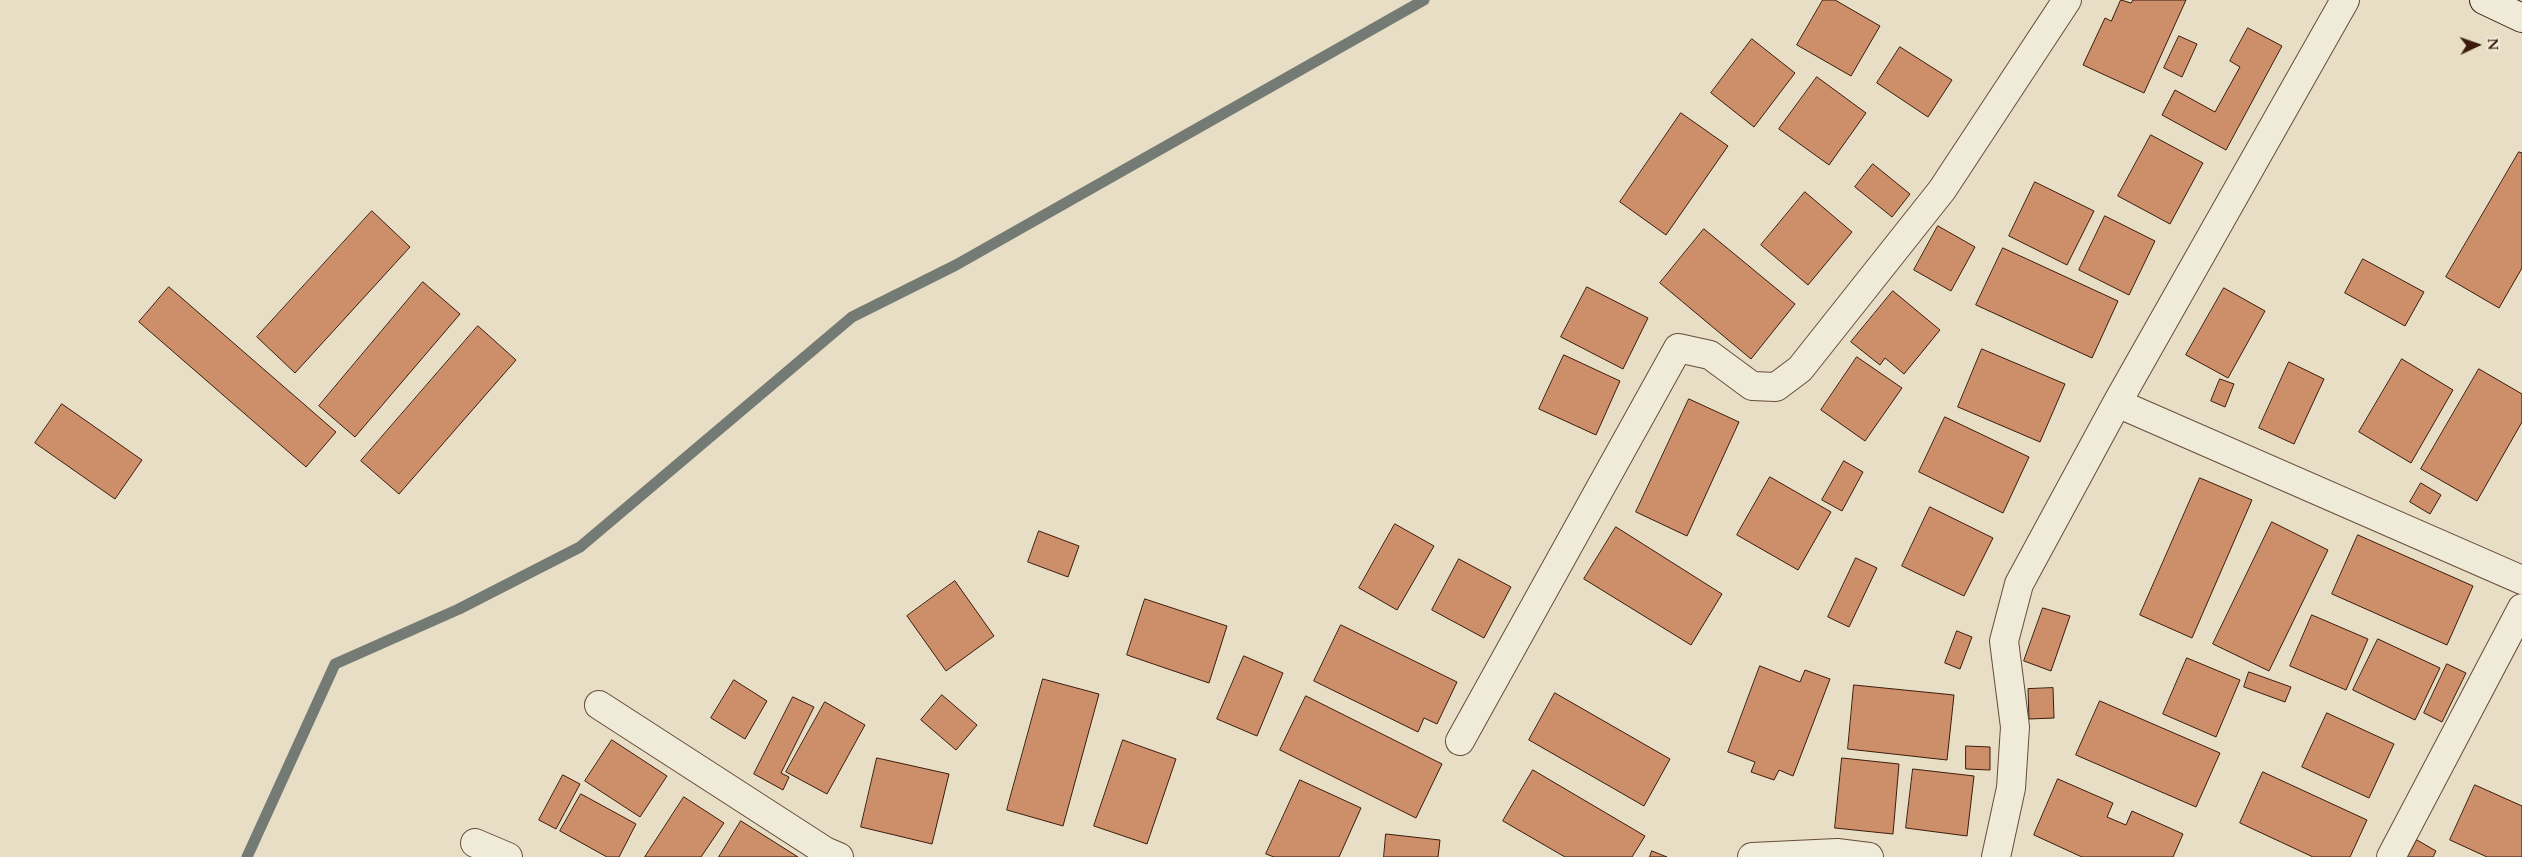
<!DOCTYPE html>
<html>
<head>
<meta charset="utf-8">
<style>
	body { margin:0 }
	#map { position:relative; width:2522px; height:857px; overflow:hidden; background:#e8dec5; font-family:Cardo,serif }
	canvas { display:block }
	.north { position:absolute; left:2452px; top:20px; width:50px; height:50px; -webkit-text-stroke:4px #f0ead9; paint-order:stroke; rotate:87deg; font-size:14px; font-weight:700; line-height:20px; text-align:center; color:#3b1c0c }
	.north::after { content:''; display:block; margin:auto; width:18px; height:22px; background:#3b1c0c; clip-path:polygon(50% 0,100% 100%,50% 72%,0 100%) }
</style>
</head>
<body>
<div id="map">
<canvas width="2522" height="857"></canvas>
<div class="north">N</div>
</div>
<script>
const c = document.querySelector('canvas').getContext('2d');
c.lineJoin = 'round';
function stroke(path, color, width, dash) { c.strokeStyle = color; c.lineWidth = width; c.lineCap = dash ? 'butt' : 'round'; c.setLineDash(dash || []); c.stroke(path); }
function paint(path, color) { c.fillStyle = color; c.fill(path, 'evenodd'); }
stroke(new Path2D(`
	M247,857L335,664L459,609L580,547L852,317L956,265L1424,0`), '#737b74', 11);
const building = new Path2D(`
	M1823,0H1835L1880,26L1851,76L1797,45Z
	M2121,0L2131,3L2133,0H2186L2144,93L2083,65L2105,18L2111,21Z
	M2248,28L2282,46L2226,150L2162,115L2175,90L2215,112L2240,67L2230,61Z
	M2179,36L2197,44L2182,77L2164,68Z
	M1752,39L1795,73L1754,127L1711,93Z
	M1900,47L1952,80L1928,117L1877,83Z
	M1817,77L1866,113L1829,165L1779,129Z
	M1681,113L1728,146L1666,235L1620,202Z
	M2151,135L2203,163L2170,224L2118,196Z
	M2519,152L2522,153V268L2499,308L2446,277Z
	M1873,164L1910,194L1892,217L1855,187Z
	M2035,182L2094,211L2067,265L2009,236Z
	M1805,192L1852,232L1808,285L1761,245Z
	M372,211L410,247L295,373L257,337Z
	M2105,216L2155,241L2129,295L2079,270Z
	M1938,226L1975,247L1951,291L1914,270Z
	M1704,229L1795,304L1751,359L1660,283Z
	M2003,248L2118,301L2092,358L1976,305Z
	M2363,259L2424,292L2405,326L2345,293Z
	M423,282L460,314L355,437L319,406Z
	M169,287L336,432L306,467L139,322Z
	M1587,287L1648,318L1623,369L1561,337Z
	M2224,288L2265,311L2228,378L2186,355Z
	M1893,291L1940,330L1904,374L1885,358L1880,365L1851,342Z
	M478,326L516,360L399,494L361,461Z
	M1982,349L2065,384L2040,442L1958,407Z
	M1564,355L1620,381L1596,435L1539,409Z
	M1857,357L1902,388L1865,441L1821,410Z
	M2402,359L2453,390L2411,463L2359,432Z
	M2289,362L2324,379L2294,444L2259,428Z
	M2479,369L2522,394V422L2477,501L2421,469Z
	M2220,379L2234,384L2225,407L2211,401Z
	M1689,399L1739,422L1687,536L1636,512Z
	M62,404L142,460L115,499L35,443Z
	M1945,417L2029,457L2003,513L1919,472Z
	M1844,461L1863,472L1842,511L1822,500Z
	M1770,477L1831,512L1798,570L1737,535Z
	M2200,478L2252,500L2192,638L2140,615Z
	M2421,483L2441,495L2430,514L2410,502Z
	M1930,507L1993,538L1964,596L1902,566Z
	M2272,522L2328,550L2269,671L2213,644Z
	M1395,524L1434,546L1397,610L1359,588Z
	M1616,527L1722,594L1691,645L1584,579Z
	M1039,531L1079,546L1068,577L1028,562Z
	M2358,535L2473,586L2447,645L2332,594Z
	M1856,558L1877,568L1849,627L1828,617Z
	M1459,559L1511,587L1484,638L1432,610Z
	M955,581L994,636L946,671L907,616Z
	M1145,599L1227,626L1209,683L1127,655Z
	M2043,608L2070,616L2051,671L2024,661Z
	M2312,615L2368,639L2346,690L2290,666Z
	M1341,625L1457,682L1437,724L1424,718L1418,732L1314,681Z
	M1957,631L1972,637L1960,669L1945,663Z
	M2378,639L2440,668L2415,720L2353,690Z
	M1244,656L1283,673L1257,736L1217,719Z
	M2187,658L2240,680L2216,737L2163,714Z
	M2447,664L2466,673L2442,722L2424,713Z
	M1760,666L1800,682L1805,670L1830,679L1793,776L1779,770L1774,780L1751,772L1755,762L1728,752Z
	M2249,672L2291,687L2285,702L2244,687Z
	M1043,679L1099,694L1063,826L1007,810Z
	M734,680L767,701L745,739L711,718Z
	M1854,685L1954,695L1947,760L1848,749Z
	M2053,688L2054,718L2029,719L2028,689Z
	M1555,693L1670,759L1644,806L1529,740Z
	M942,695L977,725L956,750L921,720Z
	M1306,696L1442,764L1416,818L1280,750Z
	M793,697L814,707L781,773L789,777L783,790L754,774Z
	M2100,701L2220,753L2196,807L2076,755Z
	M825,702L865,725L827,794L786,772Z
	M2327,713L2394,744L2369,798L2302,767Z
	M612,740L667,776L640,817L585,781Z
	M1123,740L1176,759L1147,844L1094,826Z
	M1966,746L1990,747V770L1966,769Z
	M877,758L949,774L932,844L861,827Z
	M1842,758L1899,764L1893,834L1835,828Z
	M1913,769L1974,776L1967,836L1906,828Z
	M1533,770L1645,836L1632,857H1565L1503,821Z
	M2263,772L2367,820L2350,857H2313L2240,823Z
	M563,775L580,784L556,829L539,820Z
	M2058,779L2113,803L2107,817L2126,825L2132,811L2183,834L2173,857H2082L2034,835Z
	M1300,780L1361,808L1339,857H1274L1266,854Z
	M2475,785L2522,806V857H2487L2450,840Z
	M581,794L636,824L619,857H607L560,831Z
	M684,797L724,823L701,857H645Z
	M741,821L798,857H719Z
	M1386,834L1440,840L1438,857H1384Z
	M2417,840L2436,851L2433,857H2408Z
	M1652,851L1667,857H1650Z`);
paint(building, '#cd8e6a');
stroke(building, '#3b1c0c', 1);
const street = new Path2D(`
	M2117,403L2522,580
	M599,705L825,851L839,857
	M1460,741L1678,348L1710,355L1752,386L1776,387L1800,369L1942,190L2067,0
	M475,843L508,857
	M1752,857L1837,853L1869,857
	M1996,857L2011,788L2015,727L2004,641L2019,584L2117,403L2345,0
	M2391,857L2522,608`);
const secondary = new Path2D(`
	M2484,0L2522,18`);
stroke(street, '#664c3a', 30);
stroke(secondary, '#3b1c0c', 30);
stroke(street, '#f0ead9', 28);
stroke(secondary, '#f0ead9', 28);
</script>
</body>
</html>
